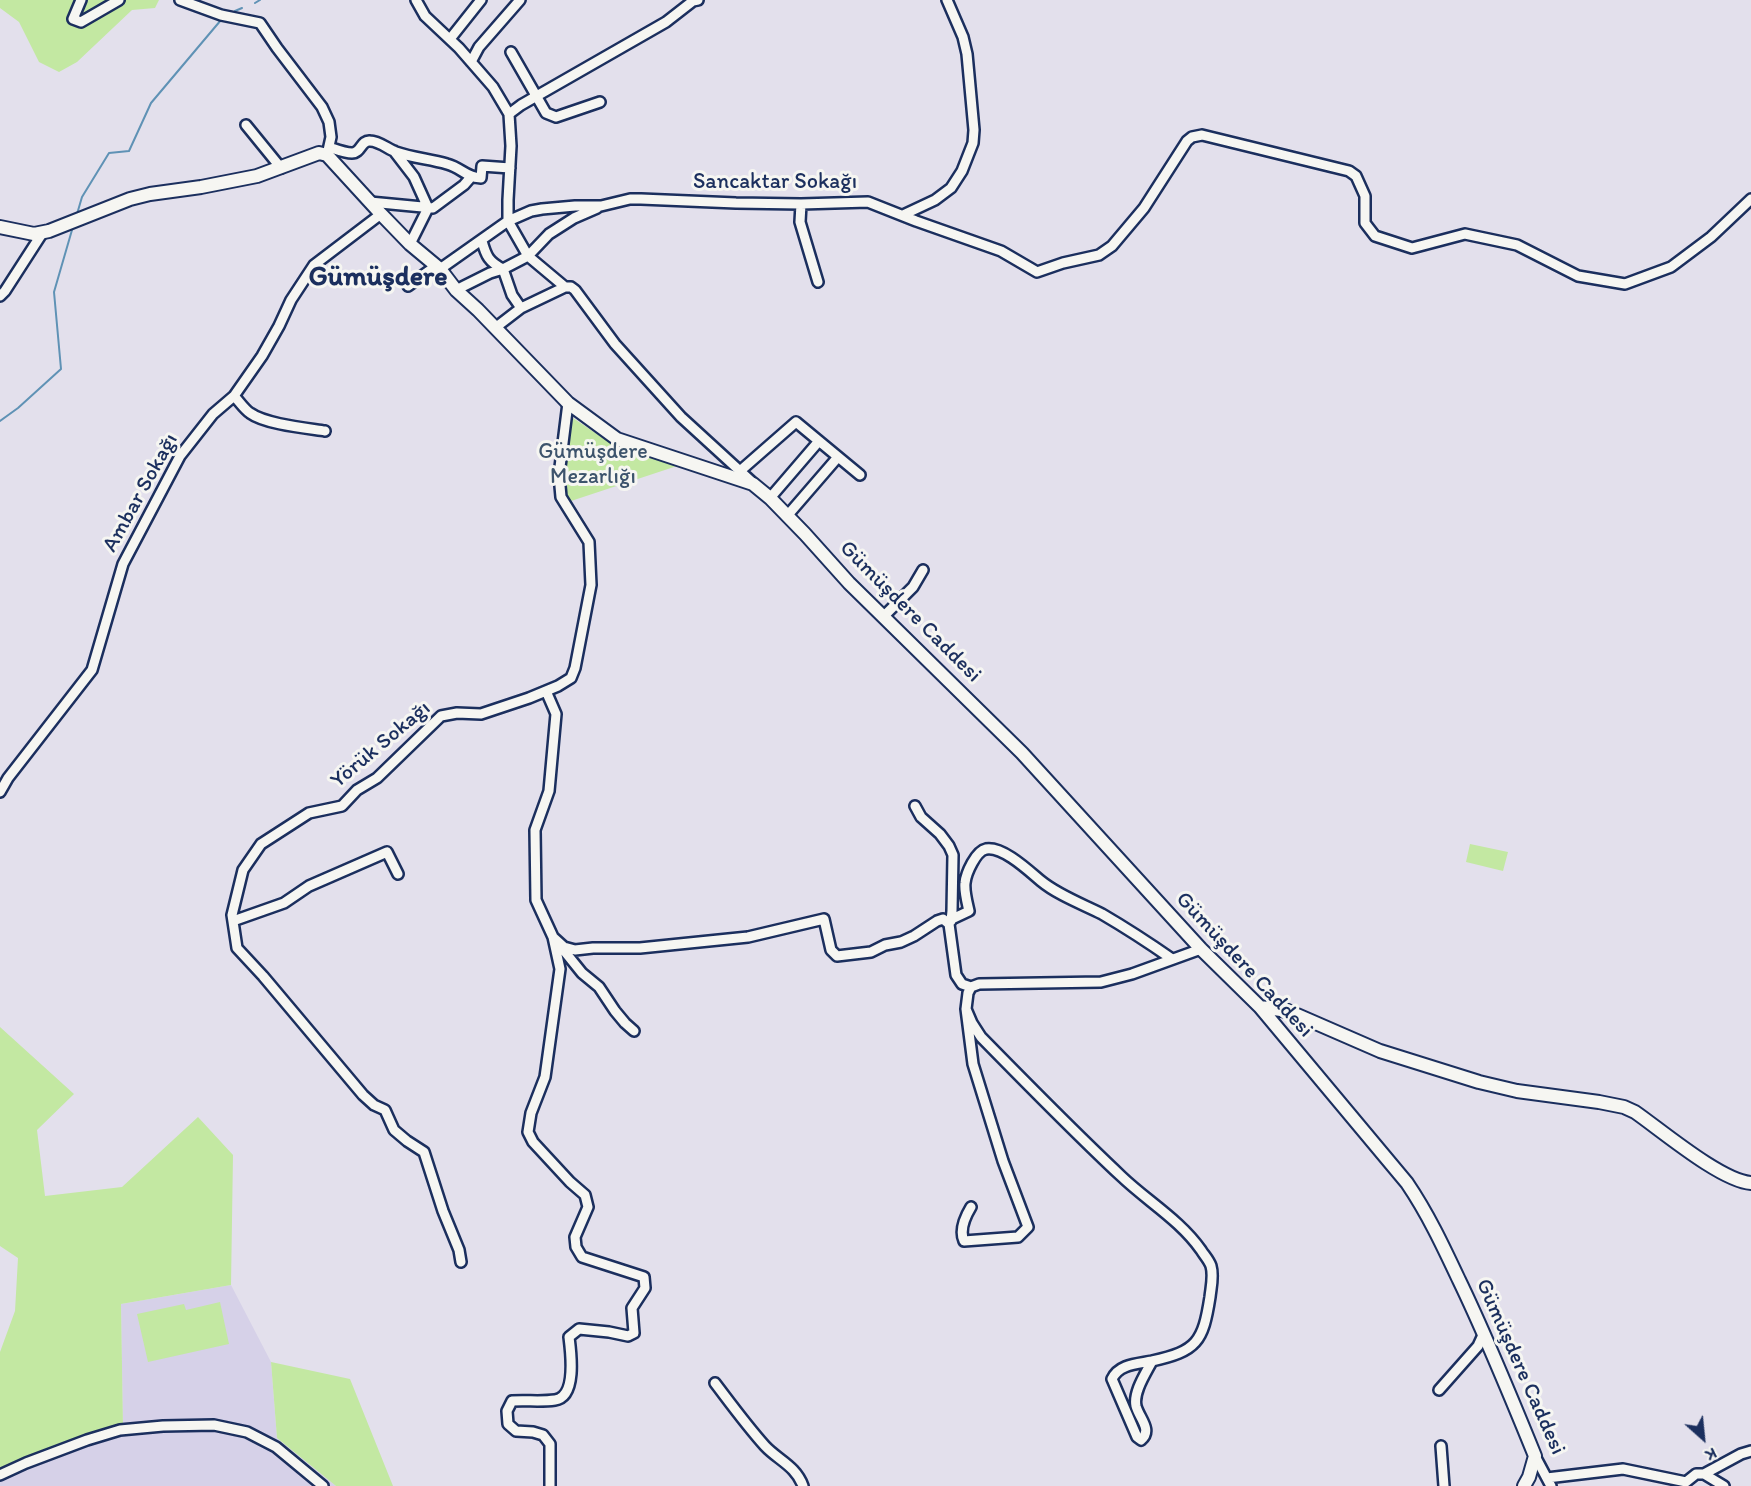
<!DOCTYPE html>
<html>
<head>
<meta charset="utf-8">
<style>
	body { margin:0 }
	#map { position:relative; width:1751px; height:1486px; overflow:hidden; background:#e3e0ec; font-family:Itim,sans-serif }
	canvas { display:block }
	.north { position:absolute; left:1673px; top:1408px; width:60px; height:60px; -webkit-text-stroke:4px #f6f6f2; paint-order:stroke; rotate:153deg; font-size:16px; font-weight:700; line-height:24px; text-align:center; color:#1b2f5e }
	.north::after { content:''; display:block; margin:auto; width:21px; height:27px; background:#1b2f5e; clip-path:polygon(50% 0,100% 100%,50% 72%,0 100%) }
</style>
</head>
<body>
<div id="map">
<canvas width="1751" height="1486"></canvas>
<div class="north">K</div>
</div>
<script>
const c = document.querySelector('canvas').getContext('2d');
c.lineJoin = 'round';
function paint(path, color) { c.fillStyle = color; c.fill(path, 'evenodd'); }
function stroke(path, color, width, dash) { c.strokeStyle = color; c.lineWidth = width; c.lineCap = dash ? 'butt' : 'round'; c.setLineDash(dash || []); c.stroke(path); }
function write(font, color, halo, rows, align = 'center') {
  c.font = font + ' Itim,sans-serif'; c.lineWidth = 6; c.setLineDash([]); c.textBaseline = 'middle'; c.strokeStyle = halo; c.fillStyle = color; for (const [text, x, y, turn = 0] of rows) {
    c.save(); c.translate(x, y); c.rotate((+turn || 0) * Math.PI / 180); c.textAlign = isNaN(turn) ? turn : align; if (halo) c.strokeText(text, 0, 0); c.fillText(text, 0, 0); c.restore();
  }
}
paint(new Path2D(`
	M231,1285L271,1362L277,1438L336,1486H0V1475L123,1427L121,1304Z`), '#d6d1e8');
paint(new Path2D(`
	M0,0H159L155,8L132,10L77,62L59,72L39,62L19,22L0,8Z
	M573,418L615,446L677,466L568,502C561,474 565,447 573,418Z
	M1470,844L1508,852L1503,871L1466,862Z
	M0,1027L74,1094L37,1130L45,1196L122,1187L198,1117L233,1155L231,1285L121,1304L123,1427L0,1475V1352L15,1311L18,1258L0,1246Z
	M220,1302L229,1344L148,1362L137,1314L184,1304L186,1310Z
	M271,1362L350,1379L393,1486H336L277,1438Z`), '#c3e8a2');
stroke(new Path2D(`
	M255,3L260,0
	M235,11L242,8
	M77,214L82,197L109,153L129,151L151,103L221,20
	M0,421L18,408L61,369L54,292L72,230`), '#5f92b5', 2);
const minor = new Path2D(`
	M81,0L73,19L81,22L119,0
	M180,0L221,15L260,23L277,48L322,107L329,122L331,137L327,155
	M416,0L425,16L459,48L493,87L509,114L511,146L508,200V221L528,256L565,287H571L575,290L615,344L681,417L752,482
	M450,39L481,0
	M511,52L546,113L556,117L600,102
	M471,62L479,47L520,0
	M509,114L521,105L666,22L693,1L698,0
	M246,125L281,168
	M329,147C335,149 345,153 352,153C361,153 361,140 370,141C379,141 388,149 396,152C413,158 430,159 447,164C462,168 465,177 481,178L482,166L510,168
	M394,151L414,177L428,208L410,244
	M370,202L433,208L464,185L471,177
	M801,204L800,222L818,282
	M903,215L935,200L951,188L962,171L973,143L974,130L967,54L963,37L947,0
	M482,241C486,256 489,262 503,269L528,256L549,234L574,218L597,208
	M440,269L508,221L531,211L542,209L575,206H601L630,199H641L736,203L801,204L868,202L916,221L1001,251L1037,272L1063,263L1099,255L1112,246L1144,208L1187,141L1192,137L1202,135L1349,171L1356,176L1365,196V223L1375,236L1412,248L1465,234L1517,245L1578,276L1625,284L1671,267L1711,237L1751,199
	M408,286L436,266
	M456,290L490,273L503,269L512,295L521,308
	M0,296L5,291L43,232
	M495,328L521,308L565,287
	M234,396C239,401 244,409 250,413C265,424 305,428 325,431
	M740,471L796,422L860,475
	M770,498L819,441
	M787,516L838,457
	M884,616L913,587L923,570
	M546,691L556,714L549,791L535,830L536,900L553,937L560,969L545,1077L531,1113L528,1132L533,1142L570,1182L585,1195L588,1207L575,1237L576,1247L582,1257L644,1277L645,1288L632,1308L634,1333L628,1336L609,1332L579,1329L569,1337C571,1353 577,1397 555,1400C541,1402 526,1400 512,1401L507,1411L508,1424L516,1431L533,1432L543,1435L550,1444V1486
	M0,792L8,778L92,670L123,564L180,456L213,414L234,396L262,356L279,326L291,300L314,265L381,214
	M915,806L921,817L940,834L949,846L953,855L952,911L951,921
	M952,919L969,911C967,902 964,891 965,883C966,873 976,851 986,849C1003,846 1029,871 1041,881C1058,895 1082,904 1102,914C1126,928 1149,943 1172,959
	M233,921L284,903L309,886L387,852L398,874
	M966,1009L972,1023L981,1037C1027,1084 1073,1131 1121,1176C1147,1201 1180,1220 1201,1250C1204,1255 1209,1260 1211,1266C1214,1276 1211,1287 1210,1297C1203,1342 1197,1351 1152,1361C1146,1373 1133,1392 1136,1406C1139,1418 1153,1430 1141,1440L1137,1437L1112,1379C1119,1364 1137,1364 1152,1361
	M634,1031L625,1023L615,1011L599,987L582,973L553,937L564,947L575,950L593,948H640L748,937L824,919L831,950L837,956L871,952L885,945L901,942L914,936L937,921L943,919L949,924L956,975L962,984L971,987
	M971,1207C965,1217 959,1230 964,1241L1018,1237L1028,1227L1003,1161L973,1064L966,1009L968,993L971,987L979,984L1101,982L1132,974L1201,949
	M461,1262L459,1250L443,1211L424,1152L407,1141L394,1130L385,1110L374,1105L363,1095L263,976L237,948L232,915L243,870L261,844L309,813L342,806L357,790L377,778L441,716L457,713L481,714L529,698L558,686L571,678L575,668L591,585L589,542L561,497L559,475L568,403
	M715,1383C731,1404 747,1426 765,1446C778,1460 796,1466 803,1486
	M1439,1390L1478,1346L1484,1333
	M1441,1446L1444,1486
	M1535,1456L1551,1486
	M1704,1474L1724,1486
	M0,1475L26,1463L87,1440L120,1430L163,1426L214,1425L247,1432L276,1447L323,1486
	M1547,1478L1623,1469L1686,1482L1696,1474H1704L1741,1454L1751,1451`);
const tertiary = new Path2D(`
	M0,227L34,234L49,231L130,199L150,194L201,187L257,176L319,153L327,155L381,214L410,244L440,269L456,290L478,310L568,403L617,439L753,484L770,498L805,534L849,583L1022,753L1201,949L1260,1007L1407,1183C1428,1214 1443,1246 1459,1280C1487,1338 1511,1397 1535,1456L1529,1477L1524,1486
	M1260,1007L1288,1011L1380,1051L1479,1082L1517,1091L1599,1102L1624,1107L1635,1112C1661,1130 1721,1181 1751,1183`);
stroke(minor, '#1b2f5e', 14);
stroke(tertiary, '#1b2f5e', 16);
stroke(minor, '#f6f6f2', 9);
stroke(tertiary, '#f6f6f2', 12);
write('22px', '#1b2f5e', '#f6f6f2', [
	["Sancaktar Sokağı",775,182],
	["Ambar Sokağı",141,493,-61],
	["Gümüşdere Caddesi",910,612,45],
	["Yörük Sokağı",381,745,-40],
	["Gümüşdere Caddesi",1244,965,47],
	["Gümüşdere Caddesi",1520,1367,66]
]);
write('22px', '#3d546c', '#f6f6f2', [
	["Gümüşdere",593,452],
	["Mezarlığı",593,477]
]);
write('bold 28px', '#1b2f5e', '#f6f6f2', [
	["Gümüşdere",378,278]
]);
</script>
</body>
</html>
